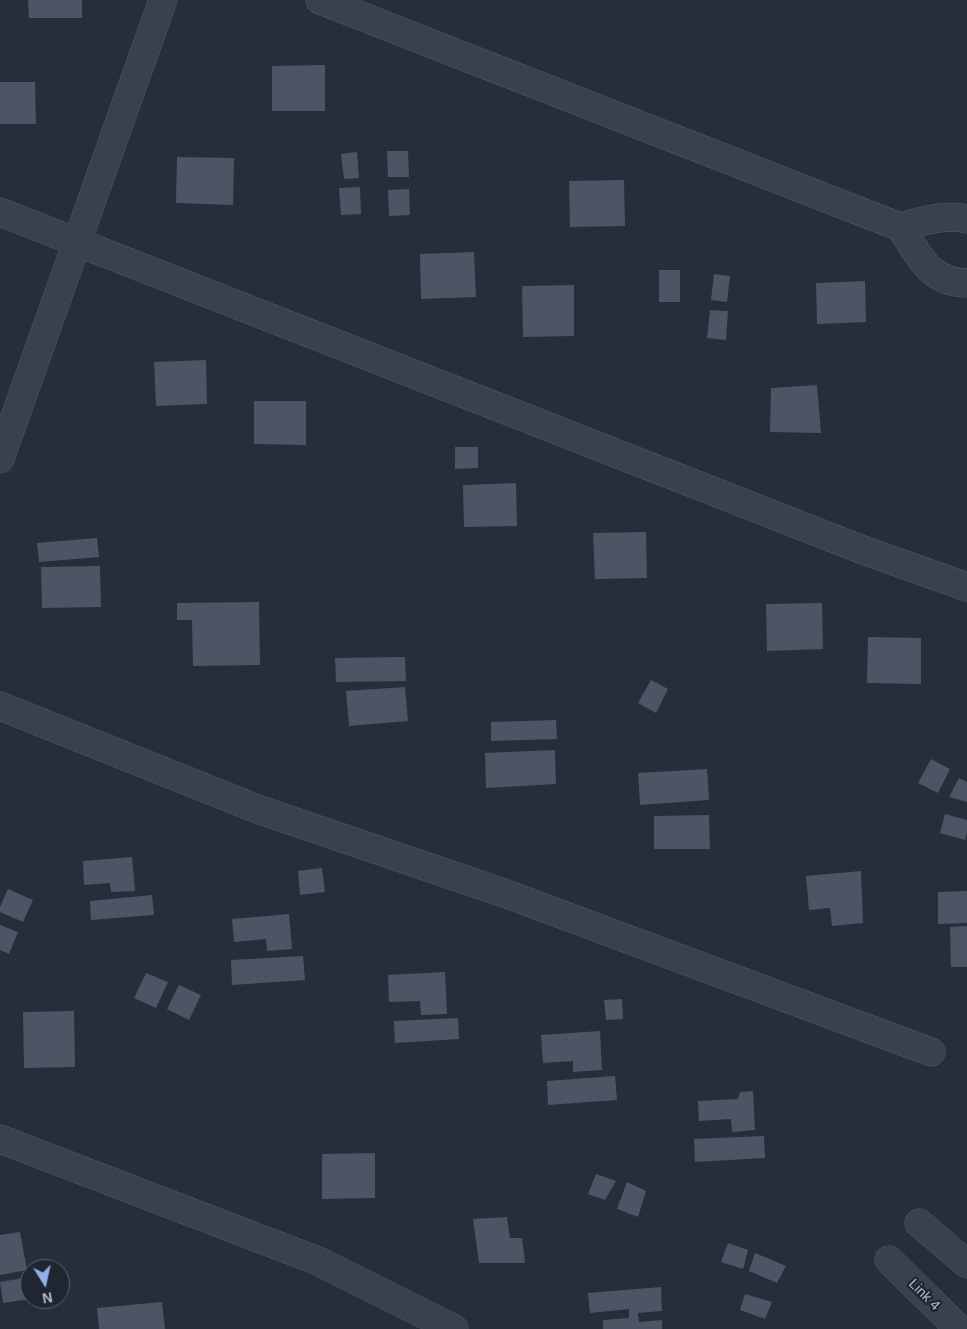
<!DOCTYPE html>
<html>
<head>
<meta charset="utf-8">
<style>
	body { margin:0 }
	#map { position:relative; width:967px; height:1329px; overflow:hidden; background:#262d3b; font-family:Helvetica,sans-serif }
	canvas { display:block }
	.north { position:absolute; left:20px; top:1259px; width:50px; height:50px; box-sizing:border-box; background:#1f2531; border:1px solid #5b616d; border-radius:50%; rotate:170deg; font-size:14px; font-weight:700; line-height:20px; text-align:center; color:#b6bbc7 }
	.north::after { content:''; display:block; margin:auto; width:18px; height:22px; background:#95afed; clip-path:polygon(50% 0,100% 100%,50% 72%,0 100%) }
</style>
</head>
<body>
<div id="map">
<canvas width="967" height="1329"></canvas>
<div class="north">N</div>
</div>
<script>
const c = document.querySelector('canvas').getContext('2d');
c.lineJoin = 'round';
function paint(path, color) { c.fillStyle = color; c.fill(path, 'evenodd'); }
function stroke(path, color, width, dash) { c.strokeStyle = color; c.lineWidth = width; c.lineCap = dash ? 'butt' : 'round'; c.setLineDash(dash || []); c.stroke(path); }
function write(font, color, halo, rows, align = 'center') {
  c.font = font + ' Helvetica,sans-serif'; c.lineWidth = 4.5; c.setLineDash([]); c.textBaseline = 'middle'; c.strokeStyle = halo; c.fillStyle = color; for (const [text, x, y, turn = 0] of rows) {
    c.save(); c.translate(x, y); c.rotate((+turn || 0) * Math.PI / 180); c.textAlign = isNaN(turn) ? turn : align; if (halo) c.strokeText(text, 0, 0); c.fillText(text, 0, 0); c.restore();
  }
}
paint(new Path2D(`
	M28,0H82V18H29Z
	M325,65V111H272V66Z
	M0,82H35L36,124H0Z
	M387,151H408L409,177H388Z
	M357,152L359,178L344,179L341,154Z
	M177,157L234,158L233,205L176,203Z
	M624,180L625,226L570,227L569,181Z
	M360,187L361,214L341,215L339,188Z
	M409,189L410,215L389,216L388,190Z
	M474,252L476,297L421,299L420,254Z
	M659,270H680V302H659Z
	M714,274L730,276L727,302L711,300Z
	M865,281L866,322L817,324L816,283Z
	M574,285V336L523,337L522,286Z
	M710,310L728,311L726,340L707,338Z
	M206,360L207,404L156,406L154,362Z
	M817,385L821,433L770,432L771,388Z
	M254,401H306V445L254,444Z
	M455,447H478V468L455,469Z
	M516,483L517,526L464,527L463,485Z
	M646,532L647,578L595,579L593,533Z
	M97,538L99,557L39,562L37,543Z
	M100,566L101,607L42,608L41,567Z
	M259,602L260,665L193,666L192,620H177V603Z
	M822,603L823,649L767,651L766,604Z
	M868,637L921,638V684L867,683Z
	M405,657L406,681L336,682L335,658Z
	M651,680L668,689L656,713L638,703Z
	M405,687L408,721L349,726L346,691Z
	M556,720L557,739L491,741V722Z
	M555,750L556,784L486,788L485,753Z
	M931,759L950,769L938,793L918,783Z
	M707,769L709,800L640,805L638,773Z
	M959,778L967,782V802L949,797Z
	M945,814L967,820V832L965,840L940,833Z
	M709,815L710,849H654V816Z
	M132,857L135,891L111,892L110,883L84,885L83,861Z
	M322,868L325,892L300,895L298,871Z
	M861,871L863,923L832,926L830,908L809,910L806,876Z
	M8,889L33,900L23,922L0,912V907Z
	M967,891V923L938,924V892Z
	M152,895L154,915L91,920L90,901Z
	M289,914L292,949L267,951L266,939L234,942L232,919Z
	M0,925L18,932L9,954L0,950Z
	M967,926V967H951L950,927Z
	M303,956L305,980L232,985L231,960Z
	M445,972L447,1014L421,1015L420,1001L389,1002L388,975Z
	M146,973L168,982L156,1008L134,998Z
	M179,985L201,995L189,1020L167,1009Z
	M622,999L623,1019L606,1020L604,1000Z
	M74,1011L75,1067L24,1068L23,1012Z
	M458,1018L459,1039L395,1043L394,1021Z
	M600,1031L602,1070L573,1072V1061L543,1063L541,1035Z
	M615,1076L617,1100L548,1105L547,1081Z
	M753,1091L755,1130L732,1132L731,1119L699,1121L698,1101L738,1099L740,1092Z
	M764,1136L765,1158L695,1162L694,1139Z
	M375,1153V1198L322,1199V1154Z
	M596,1174L616,1181L605,1200L588,1194Z
	M627,1182L646,1191L638,1217L617,1209Z
	M507,1217L510,1238H522L525,1263H479L473,1219Z
	M20,1232L27,1270L0,1275V1235Z
	M728,1243L748,1250L743,1269L721,1262Z
	M755,1253L786,1266L777,1283L749,1271Z
	M30,1277V1299L3,1303L0,1282Z
	M661,1287L662,1311L638,1313L639,1322L662,1320V1329H603V1320L629,1318V1309L590,1313L588,1293Z
	M745,1294L772,1302L765,1319L740,1310Z
	M162,1302L165,1329H99L97,1308Z`), '#4d5565');
const minor = new Path2D(`
	M320,0L900,227C919,254 929,283 967,283
	M0,212L863,550L967,587
	M900,227C922,221 945,214 967,219
	M0,459L163,0
	M0,706L260,810L504,893L931,1052
	M0,1139L318,1261L454,1329
	M919,1223L967,1264
	M889,1260L959,1329`);
stroke(minor, '#555b67', 29);
stroke(minor, '#3a404c', 28);
write('14px', '#b6bbc7', '#1f2531', [
	["Link 4",924,1295,45]
]);
</script>
</body>
</html>
